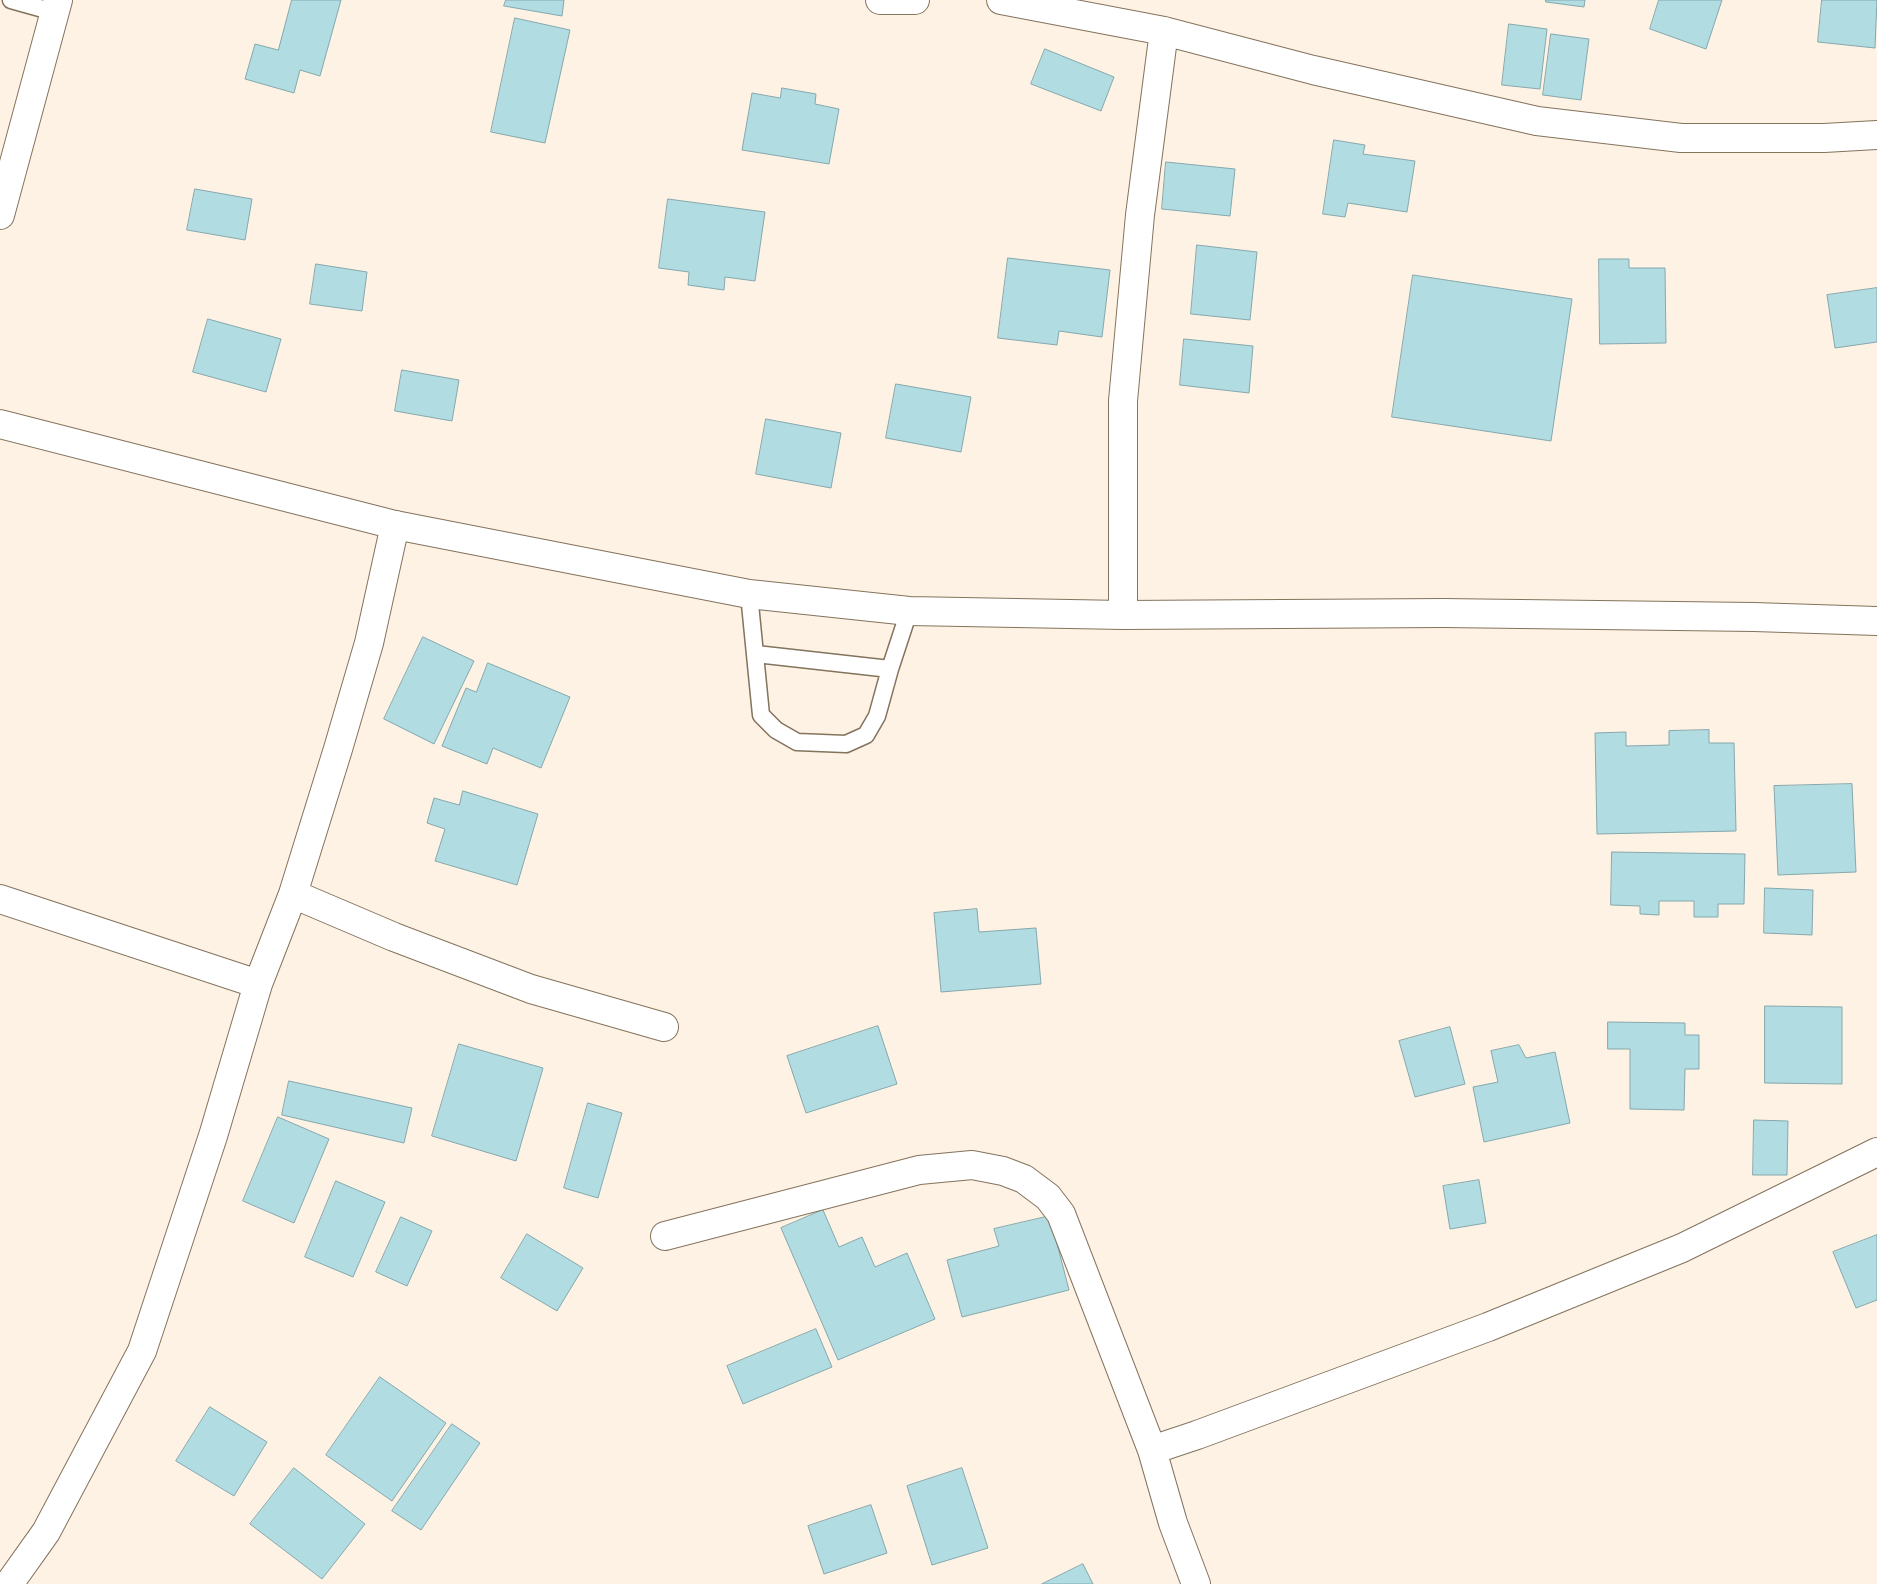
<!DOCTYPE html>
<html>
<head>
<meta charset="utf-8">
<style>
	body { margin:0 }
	canvas { display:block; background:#fdf2e3 }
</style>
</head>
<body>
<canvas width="1877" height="1584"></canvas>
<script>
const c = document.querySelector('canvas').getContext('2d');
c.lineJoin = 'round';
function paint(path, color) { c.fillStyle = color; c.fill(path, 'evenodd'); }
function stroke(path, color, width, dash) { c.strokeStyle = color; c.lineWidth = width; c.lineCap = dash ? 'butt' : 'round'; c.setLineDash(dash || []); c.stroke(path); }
const building = new Path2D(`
	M292,0H341L320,76L300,70L294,93L245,79L255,44L278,50Z
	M506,0H564L562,16L504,6Z
	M1546,0H1585L1584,7L1546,2Z
	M1659,0H1722L1706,49L1650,29Z
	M1822,0H1877L1875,48L1818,42Z
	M515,18L570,30L545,143L491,132Z
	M1509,24L1547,29L1540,89L1502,85Z
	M1551,34L1589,39L1581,100L1543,95Z
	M1045,49L1114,77L1101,111L1031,84Z
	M782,88L816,94L815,104L839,109L829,164L742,150L752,93L780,98Z
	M1334,140L1365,145L1363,154L1415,161L1407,212L1348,203L1345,217L1323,214Z
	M1166,162L1235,169L1230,216L1162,209Z
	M195,189L252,199L245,240L187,230Z
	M668,199L765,212L755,281L725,277L724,290L688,285L689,272L659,268Z
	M1197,245L1257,252L1250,320L1191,314Z
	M1008,258L1110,270L1102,337L1059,331L1057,345L998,338Z
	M1599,259H1629V268H1665L1666,343L1600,344Z
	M316,264L367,272L362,311L310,304Z
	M1413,275L1572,299L1551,441L1392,417Z
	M1877,288V342L1835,348L1827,295Z
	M208,319L281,339L266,392L193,372Z
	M1184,339L1253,346L1249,393L1180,385Z
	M402,370L459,380L452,421L395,411Z
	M896,384L971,397L961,452L886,438Z
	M766,419L841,433L831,488L756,474Z
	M423,637L474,661L434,744L384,719Z
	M488,663L570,697L541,768L493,748L487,764L442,746L466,688L476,692Z
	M1709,730V743H1734L1736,831L1597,834L1595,733L1626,732V746L1669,745V731Z
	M1852,784L1856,872L1778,875L1774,786Z
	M463,791L538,814L517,885L435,861L445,829L427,823L434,798L459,805Z
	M1612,852L1745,854L1744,904H1718V917H1694V901H1659V915L1640,914V906L1611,905Z
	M1765,888L1813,890L1812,935L1764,933Z
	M977,909L979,932L1036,928L1041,984L941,992L934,913Z
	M1765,1006L1842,1007V1084L1765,1083Z
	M1608,1022L1685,1023V1035H1699V1069H1685L1684,1110L1630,1109V1049H1608Z
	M878,1026L897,1084L806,1113L787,1056Z
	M1450,1027L1465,1084L1415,1097L1399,1041Z
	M459,1044L543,1068L516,1161L432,1136Z
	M1519,1045L1526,1058L1555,1052L1570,1123L1484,1142L1473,1087L1498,1082L1491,1051Z
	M289,1081L412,1108L404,1143L282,1115Z
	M588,1103L622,1113L598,1198L564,1188Z
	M278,1117L329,1139L294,1223L243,1201Z
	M1754,1120L1788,1121L1787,1175H1753Z
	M1479,1180L1486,1223L1450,1229L1443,1186Z
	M336,1181L385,1202L353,1277L305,1257Z
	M823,1210L839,1247L862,1237L875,1267L907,1253L935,1319L838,1360L781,1228Z
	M1050,1216L1069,1290L962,1317L947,1260L999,1246L994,1229Z
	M401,1217L432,1231L407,1286L376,1272Z
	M527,1234L583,1268L557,1311L501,1278Z
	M1877,1235V1300L1856,1308L1833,1252Z
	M816,1329L832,1367L743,1404L727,1366Z
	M380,1377L446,1423L392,1501L326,1455Z
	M210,1407L267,1442L234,1496L176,1461Z
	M452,1424L480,1443L421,1530L392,1511Z
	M294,1468L365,1524L322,1579L250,1524Z
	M962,1468L988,1548L932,1565L907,1486Z
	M871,1505L887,1553L824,1574L808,1526Z
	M1083,1564L1093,1584H1042Z`);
paint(building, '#b0dce2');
stroke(building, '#85a8ad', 1);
const service = new Path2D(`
	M11,0L54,12
	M749,594L761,715L776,730L797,742L846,744L866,735L877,716L890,669L909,611
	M756,654L890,669`);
const minor = new Path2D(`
	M880,0H915
	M1001,0L1164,31L1313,70L1537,121L1681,138H1824L1877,135
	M0,215L58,0
	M1123,615V401L1140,215L1164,31
	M293,894L394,937L531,989L664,1027
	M0,899L258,984
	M665,1236L919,1170L972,1165L1003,1171L1024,1179L1048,1197L1061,1214L1152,1450L1173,1523L1196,1584
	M1152,1450L1197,1435L1488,1327L1682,1248L1877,1152
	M9,1584L46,1532L142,1351L213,1136L258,984L293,894L338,749L369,643L395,525`);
const tertiary = new Path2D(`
	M0,424L395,525L749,594L909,611L1123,615L1443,613L1754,617L1877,621`);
stroke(service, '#84735d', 19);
stroke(minor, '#84735d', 30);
stroke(tertiary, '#84735d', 30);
stroke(service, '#fff', 16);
stroke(minor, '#fff', 28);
stroke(tertiary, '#fff', 28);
</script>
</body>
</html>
